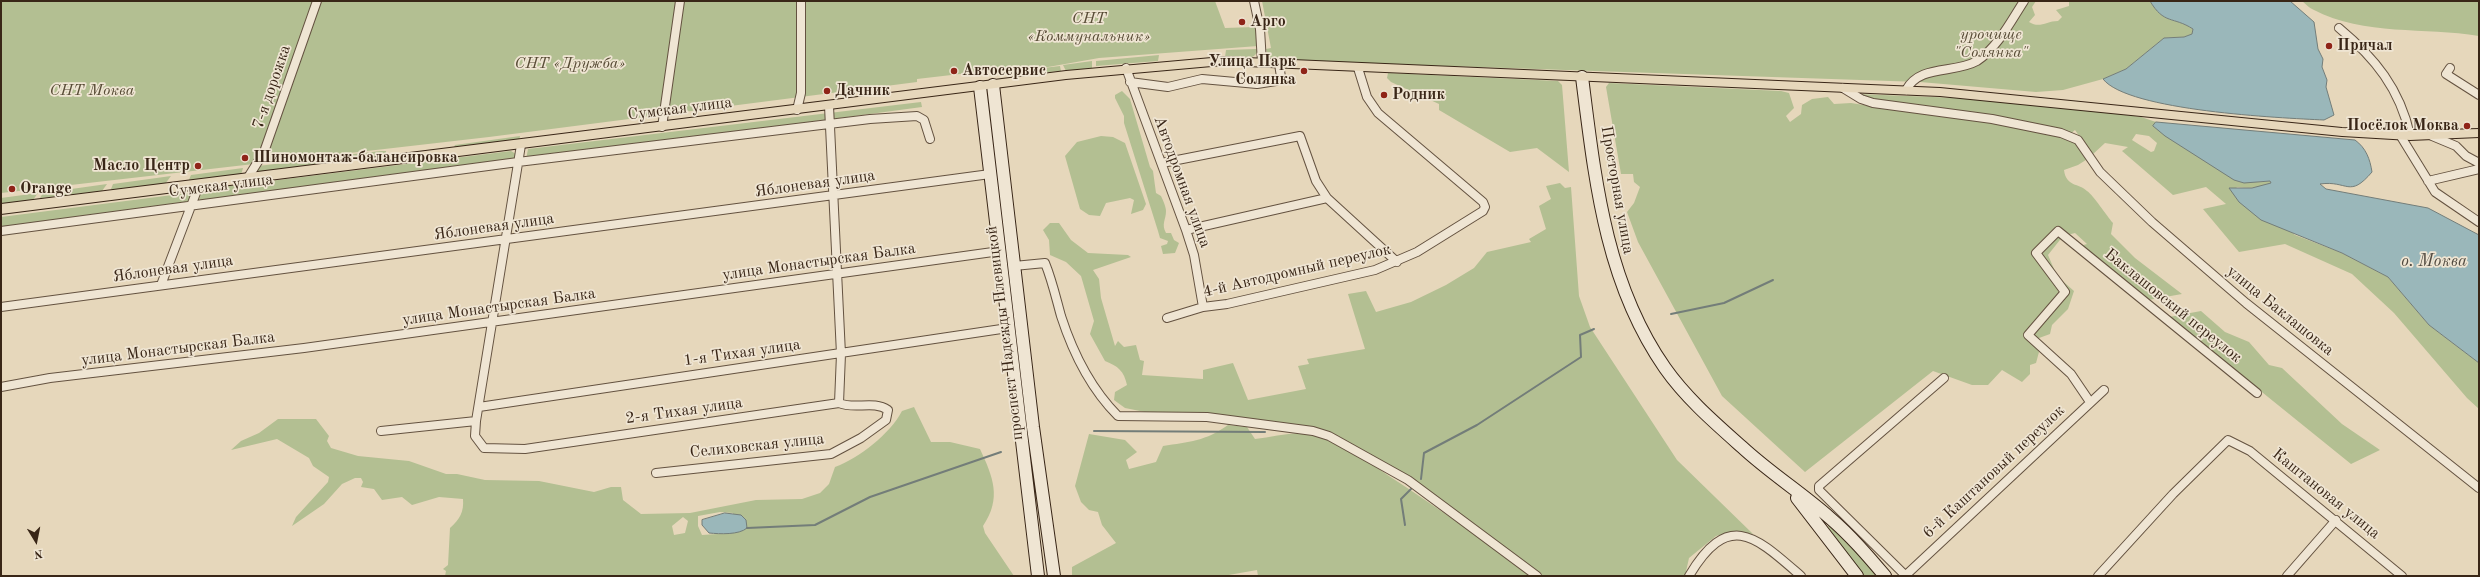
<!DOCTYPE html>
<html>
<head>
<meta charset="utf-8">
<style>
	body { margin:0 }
	#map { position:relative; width:2480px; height:577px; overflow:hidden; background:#e6d7bb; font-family:"Old Standard TT",serif }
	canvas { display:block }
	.frame { position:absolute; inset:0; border:2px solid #392617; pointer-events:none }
	.north { position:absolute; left:16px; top:521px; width:40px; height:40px; -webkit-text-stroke:3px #efe5d3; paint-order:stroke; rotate:170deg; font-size:11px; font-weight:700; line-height:16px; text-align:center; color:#392617 }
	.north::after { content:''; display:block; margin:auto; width:14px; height:18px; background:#392617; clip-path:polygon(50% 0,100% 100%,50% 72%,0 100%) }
</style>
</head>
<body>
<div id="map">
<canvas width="2480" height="577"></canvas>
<div class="frame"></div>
<div class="north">N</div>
</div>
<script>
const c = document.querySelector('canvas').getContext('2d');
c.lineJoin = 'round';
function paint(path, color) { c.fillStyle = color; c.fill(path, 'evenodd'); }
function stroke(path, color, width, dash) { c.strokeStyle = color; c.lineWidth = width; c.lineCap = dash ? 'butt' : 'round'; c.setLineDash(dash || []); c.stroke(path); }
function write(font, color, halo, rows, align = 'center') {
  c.font = font + ' "Old Standard TT",serif'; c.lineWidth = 3.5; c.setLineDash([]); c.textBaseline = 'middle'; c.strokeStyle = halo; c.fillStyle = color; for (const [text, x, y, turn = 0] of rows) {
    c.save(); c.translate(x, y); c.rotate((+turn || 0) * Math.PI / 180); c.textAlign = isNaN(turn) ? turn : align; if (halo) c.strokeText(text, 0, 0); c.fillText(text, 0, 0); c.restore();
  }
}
paint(new Path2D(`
	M1,1H1215L1225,28L1255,27L1258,46L1099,58L1048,67L1020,70V67L917,79V82L489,137L1,193Z
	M1262,1H2036L2032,7L2035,15L2029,22C2040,29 2046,21 2058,21L2062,17L2056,10L2069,6V1H2150C2165,25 2173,16 2193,29L2192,34L2184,37L2164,38L2126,69L2103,79L2063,90L2036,92L1920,82L1270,60L1266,49L1271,48Z
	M2302,1H2479V36C2425,27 2364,36 2314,10C2309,8 2306,4 2302,1Z
	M1256,49L1258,50C1254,63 1237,58 1225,57L1226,50Z
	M1159,55L1158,61L1096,66V61Z
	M1092,61V68L1066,71L1063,65Z
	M1060,66L1061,71L1015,75L1018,71Z
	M1388,73L1558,81L1562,85L1569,172L1537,148L1510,152L1439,110V104L1391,82L1387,78Z
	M1609,83L1781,91L1789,93L1794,108L1786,116L1790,122L1801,114L1802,105L1812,99L1828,97L1834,104L1851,103L1914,113L1991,121L2064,136L2073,140L2089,158L2078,165L2064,170C2066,187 2079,183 2087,191C2094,196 2106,215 2113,223L2111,234L2135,258L2182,294L2148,300L2080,246L2087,244L2075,233L2063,236L2048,255L2057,276L2074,291L2068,309L2052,325L2050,334L2031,341L2039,352L2036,363L2030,365V374L2022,382L2002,370L1988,385H1972L1933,371L1805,472L1722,396L1638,242L1627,212L1634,203L1640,187L1634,182L1633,174H1621L1606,87Z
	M1122,91L1130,99L1150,167L1153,171L1156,193L1161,196C1163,200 1166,207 1166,211C1166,220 1161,224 1166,233H1171L1174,240L1179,243L1175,253L1163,254L1161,246L1167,244L1168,241L1160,238L1158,231L1124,123V116L1115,98V95Z
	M1856,94L1958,98L2088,110L2141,117L2156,122L2154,126C2183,152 2223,166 2258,182L2270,181L2271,183C2260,189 2249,188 2236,187L2295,235L2342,253L2388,277L2429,325L2479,363V409L2467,398L2394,313L2352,274L2285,244L2239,252L2203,209L2226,204L2206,187L2173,195L2122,151L2128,147L2105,143L2092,155L2075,130L2070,134L1872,101ZM2136,134L2149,136L2157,143L2154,151L2151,152L2132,140Z
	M921,102L922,107L526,160L528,149Z
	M520,136L519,142L453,149L455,145Z
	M1101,136L1113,137L1125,143L1146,204L1143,210L1131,214L1134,200L1130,198L1106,203L1100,216L1089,215L1080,209L1065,156L1077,142Z
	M381,151H386V156L321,164L326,157Z
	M511,151L516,154L515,159L202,201L199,199L201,193L206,189Z
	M317,159L315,166L255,173L258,166Z
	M243,168L241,175L188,182L191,175Z
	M171,176L165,184L113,191L111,189L113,184Z
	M1560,183L1565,188L1571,187L1579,296L1590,327L1677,460L1753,534L1734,531L1716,536L1689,558L1685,576H1543L1440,501L1323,430L1206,413L1145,412L1125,408L1114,400L1115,392L1127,385C1124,371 1118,366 1105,361L1090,334L1094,321L1081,276L1066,262L1050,255L1049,240L1043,230L1050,223H1059L1071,240L1088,253L1128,255L1131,257L1093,270L1099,279L1101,298L1115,346L1118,341L1124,347L1136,345L1140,360L1144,361L1142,375L1203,379V370L1233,363L1248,400L1306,389L1298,366L1309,364L1307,359L1365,349L1348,294L1366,291L1376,312L1411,302L1446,285L1474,268L1487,252L1531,242L1529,239L1546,229L1539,206L1551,199L1546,186Z
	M107,184L102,191L40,198L43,193Z
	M38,193L33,200L1,204V198Z
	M188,193L192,194L189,204L1,228V217Z
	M2201,311L2225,332L2249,342L2269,365L2282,368L2342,424L2380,450L2351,464L2169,317Z
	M914,407L931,442H950L980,449C993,477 1002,498 983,526L985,533L1014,576H445L446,571L443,569L448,565L450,528C460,519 464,512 463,499L439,497L412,505L402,497L382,500L374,489L361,487L363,482L361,478H355L342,484L324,504L292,526L296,517L328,482L329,477L313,466L309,458L277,439L231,450L241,441L259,433L278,419H316L329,436L327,441L331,448L358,456L409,461L446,474H457L485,480L539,481L594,492L611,487H621L623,500L641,514L690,513L756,500L802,499L820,493L829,484L835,467C859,458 890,434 902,411ZM720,512L733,513L732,533L702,535L698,526V516ZM683,517L688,521L685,533L674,535L672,526Z
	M1228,425L1247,427L1255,439C1275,437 1295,430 1315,435C1342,442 1366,460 1389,476C1438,508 1485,541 1531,576H1258L1257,570L1223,576H1072V567L1116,543L1102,525L1098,512L1089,510L1081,502L1075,486L1089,434L1125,440L1137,452L1126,460L1129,469L1156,462L1163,446C1189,442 1206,441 1228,425Z
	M1829,524L1832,525L1878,576H1864L1828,527Z`), '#b3bf92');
const water = new Path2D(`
	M2150,1H2290L2314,22L2318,49L2323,59L2322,67L2327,80L2326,87L2334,115L2324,120C2281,118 2128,111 2103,79L2126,69L2164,38L2184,37L2192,34L2193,29C2173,16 2164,25 2150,1Z
	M2156,122L2355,140C2366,148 2370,159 2372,172C2349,199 2348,180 2320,184L2326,189L2428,208L2479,235V363L2429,325L2388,277L2342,253L2261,220L2239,202L2229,188H2252L2271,183L2270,181L2244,183L2234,180L2165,136L2153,126Z
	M725,513L741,515L746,520L747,528C739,535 720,534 709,533L702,525V520Z`);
paint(water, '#9ab7ba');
stroke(water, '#737d79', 1);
stroke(new Path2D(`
	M1671,314L1724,303L1773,280
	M1094,431L1265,432
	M1421,479L1424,453L1477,425L1581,357L1580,335L1594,329
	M1405,525L1401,499L1411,489
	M747,528L815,525L870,497L1001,452`), '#737d79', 2);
const minor = new Path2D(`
	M1254,1L1260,29L1262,63
	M2339,28C2375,58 2400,89 2410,135
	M1126,68L1186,230L1194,255L1203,307
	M2450,68L2446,74L2479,95
	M1130,82L1168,87L1202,79L1257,84L1276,81L1281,77L1279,64
	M1843,88L1861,99L1873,103L1992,119L2061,133L2078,140L2100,172L2152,222L2246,303L2479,488
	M1906,90C1920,64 1954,74 1977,61C1998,47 2011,21 2024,1
	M829,106L841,354L839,403
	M797,110L801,93V1
	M662,127L680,1
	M2400,135L2435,192L2479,222
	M2432,136L2456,146L2466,156L2479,163
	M521,145L476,421L475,436L484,448L525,449L839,403C855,410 873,400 888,410L886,420L861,438L831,454L656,473
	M1162,163L1300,136L1316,181L1327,198
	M247,179L264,152L317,1
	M2428,181L2479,169
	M1186,230L1327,198L1397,262
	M1,231L518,162L870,119L917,116L924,120L930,139
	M1014,266L1045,263C1052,280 1056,298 1061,316C1073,353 1090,388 1118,416L1207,417L1313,431L1329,436L1408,480L1537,576
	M161,285L199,185
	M1,307L990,174
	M1167,318L1203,307L1227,304L1375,270L1417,252L1483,211L1485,207L1483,202L1378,113L1367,97L1358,68
	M1,387L50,378L304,348L1000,251
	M2090,402L2071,374L2028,335L2065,292L2036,253L2058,231L2257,393
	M479,407L1008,328
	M381,431L476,421
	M1689,576C1729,509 1756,537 1801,576
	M1905,576L2104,390
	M1906,576L1819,490V486L1944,378
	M2098,576L2173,494L2228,440L2250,451L2402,576
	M2287,576L2336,520`);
const secondary = new Path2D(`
	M1582,77C1595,179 1605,282 1665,368C1686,398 1715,423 1742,447C1770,473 1802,493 1830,518C1851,536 1868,556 1885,576
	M993,85L1033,427L1054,576
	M980,87L1038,576
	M1797,498L1857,576`);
const primary = new Path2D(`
	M1223,57L1940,88L2342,128L2410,131L2479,129V137L2410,140L2342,136L1940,96L1223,65L1066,79L1,214V204L1066,71Z`);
stroke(minor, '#645240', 10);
stroke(secondary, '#392617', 14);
stroke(primary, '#392617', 2);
stroke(minor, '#efe5d3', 8);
stroke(secondary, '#efe5d3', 12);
paint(primary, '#e6d7bb');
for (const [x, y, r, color] of [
	[1242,22,4,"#8f2418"],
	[2329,46,4,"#8f2418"],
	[954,71,4,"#8f2418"],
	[1304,71,4,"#8f2418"],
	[827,91,4,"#8f2418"],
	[1384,95,4,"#8f2418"],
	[2467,126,4,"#8f2418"],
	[245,158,4,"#8f2418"],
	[198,166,4,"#8f2418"],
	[12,189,4,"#8f2418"]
]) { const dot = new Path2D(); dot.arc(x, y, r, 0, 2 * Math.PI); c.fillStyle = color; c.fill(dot); stroke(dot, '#efe5d3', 1.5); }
write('italic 16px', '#584c36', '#efe5d3', [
	["СНТ",1089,19],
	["«Коммунальник»",1089,37],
	["урочище",1991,35],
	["\"Солянка\"",1991,53],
	["СНТ «Дружба»",570,64],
	["СНТ Моква",92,91]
]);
write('bold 16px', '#392617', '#efe5d3', [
	["Арго",1250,22],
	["Причал",2337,46],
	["Улица Парк",1296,62,"right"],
	["Солянка",1296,80,"right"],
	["Автосервис",962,71],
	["Дачник",835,91],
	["Родник",1392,95],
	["Посёлок Моква",2459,126,"right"],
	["Шиномонтаж-балансировка",253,158],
	["Масло Центр",190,166,"right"],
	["Orange",20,189]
], 'left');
write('16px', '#392617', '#efe5d3', [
	["7-я дорожка",272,87,-71],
	["Сумская улица",680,109,-7],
	["Автодромная улица",1182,182,70],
	["Яблоневая улица",815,184,-8],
	["Сумская улица",221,186,-7],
	["Просторная улица",1617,190,80],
	["Яблоневая улица",494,227,-8],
	["улица Монастырская Балка",819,262,-8],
	["Яблоневая улица",173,269,-8],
	["4-й Автодромный переулок",1297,271,-13],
	["Баклашовский переулок",2173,306,39],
	["улица Монастырская Балка",499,307,-8],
	["улица Баклашовка",2280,311,39],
	["проспект Надежды Плевицкой",1005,333,-97],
	["улица Монастырская Балка",178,349,-7],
	["1-я Тихая улица",742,353,-8],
	["2-я Тихая улица",684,411,-8],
	["Селиховская улица",757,446,-6],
	["6-й Каштановый переулок",1994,472,-43],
	["Каштановая улица",2326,494,39]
]);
write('italic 17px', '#514a40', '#efe5d3', [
	["о. Моква",2434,262]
]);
</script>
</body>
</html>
